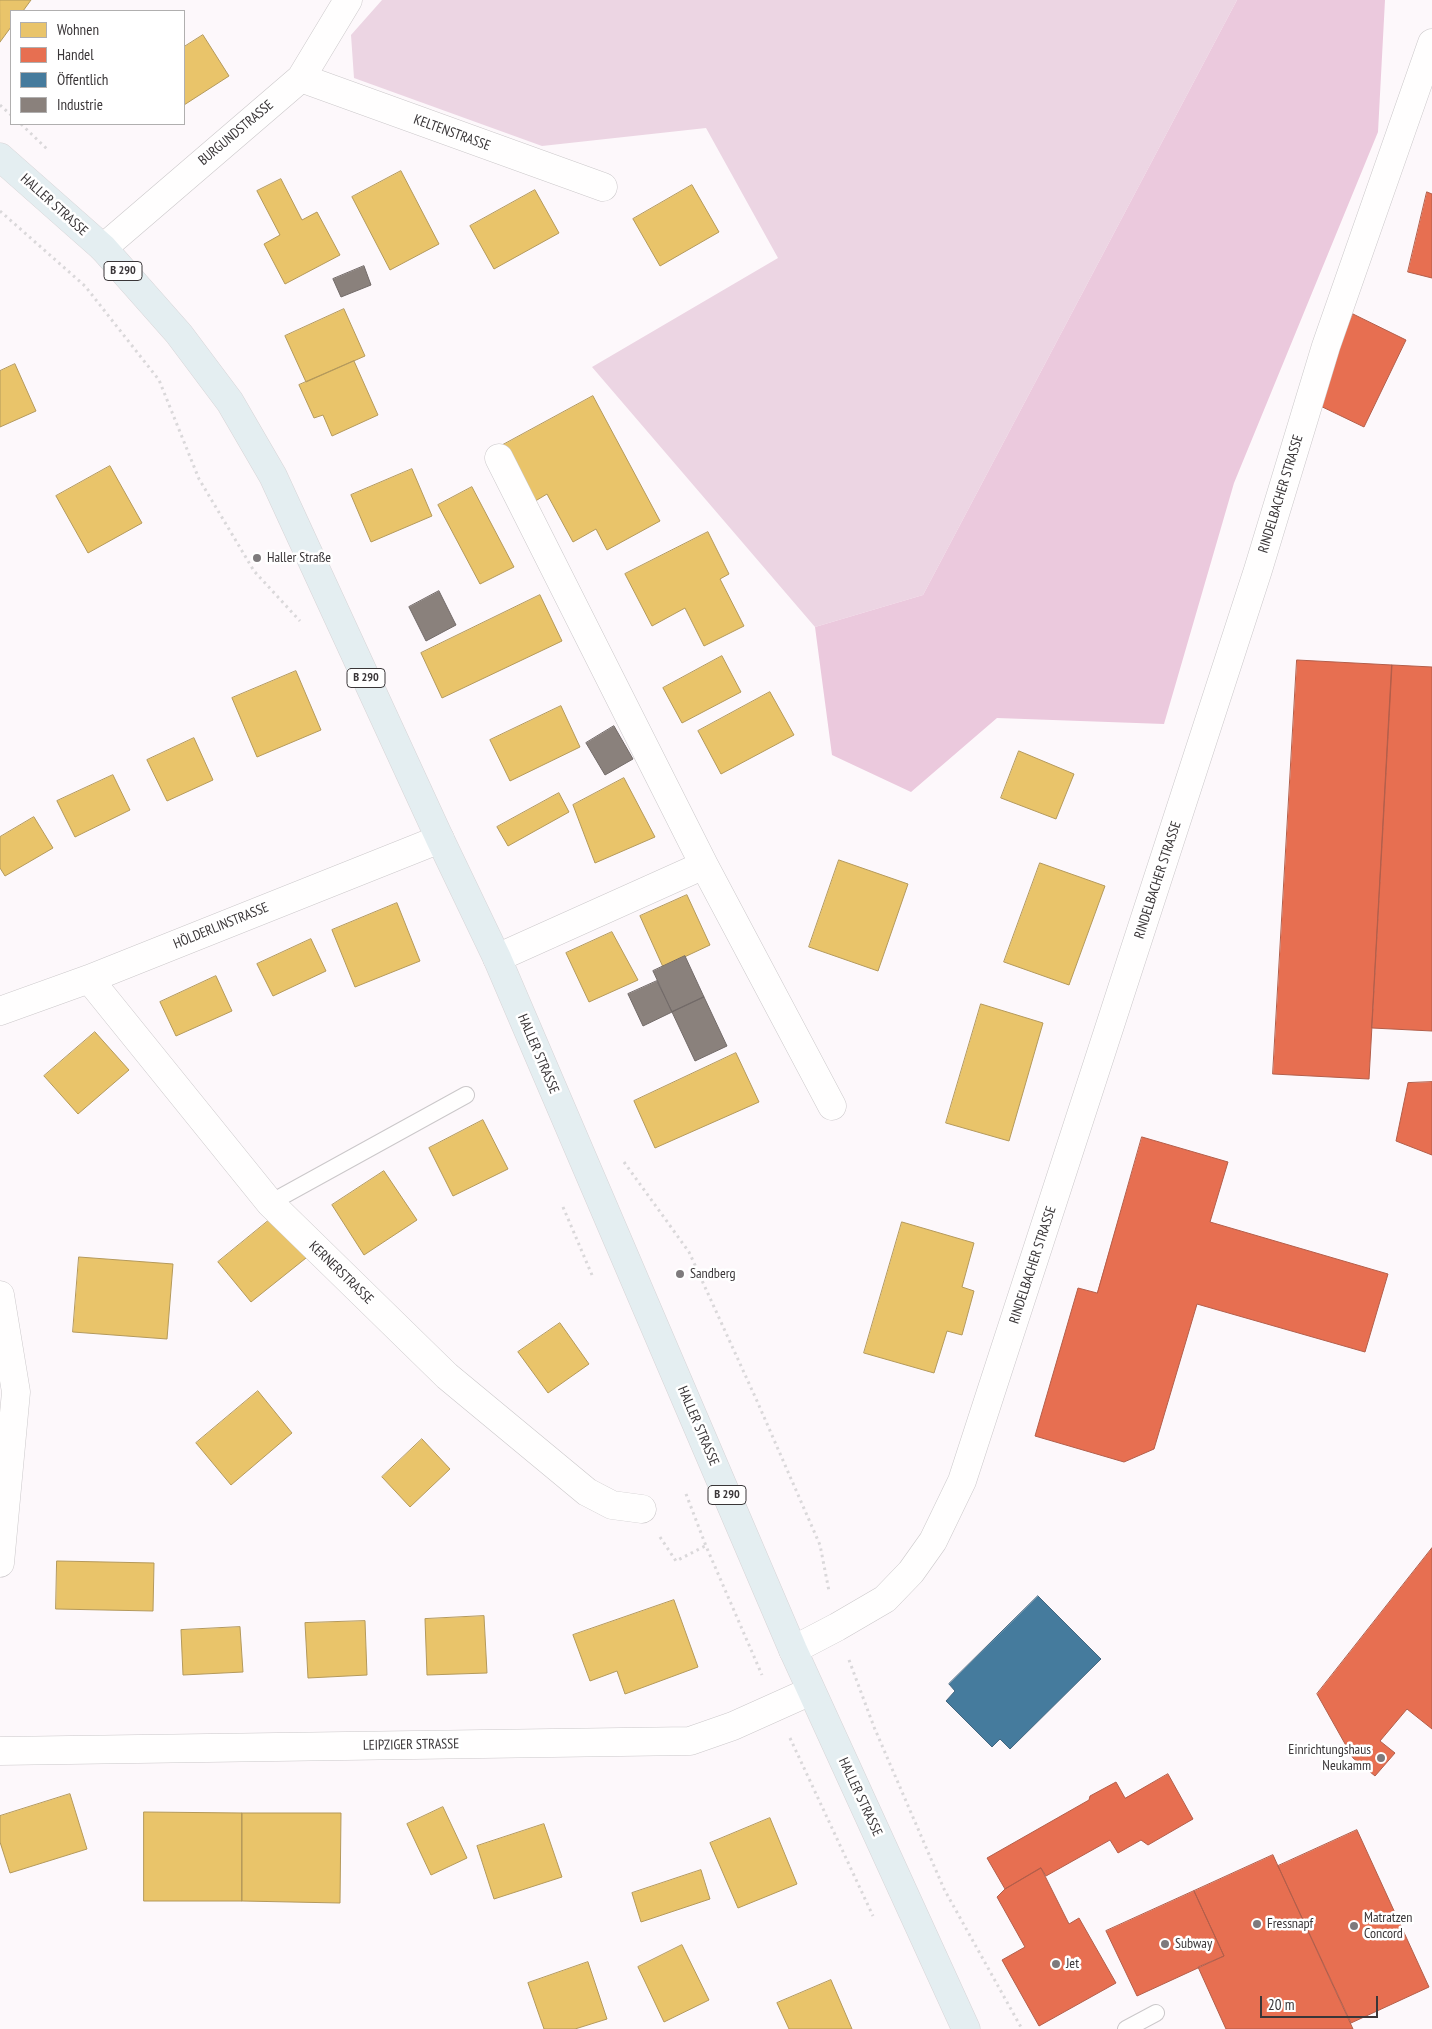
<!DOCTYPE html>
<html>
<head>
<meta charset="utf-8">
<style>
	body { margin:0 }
	#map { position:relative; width:1432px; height:2029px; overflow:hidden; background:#fdf8fb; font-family:"PT Sans Narrow",sans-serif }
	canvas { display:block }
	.legend { position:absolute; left:10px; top:10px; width:175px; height:115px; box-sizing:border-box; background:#fff; border:1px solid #b0afaf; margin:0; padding:6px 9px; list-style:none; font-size:15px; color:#3a3638 }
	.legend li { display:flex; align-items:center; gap:10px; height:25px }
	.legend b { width:25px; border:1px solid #b0afaf }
	.scale { position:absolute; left:1260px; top:1996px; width:118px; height:22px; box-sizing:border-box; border:2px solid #3a3638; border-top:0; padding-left:6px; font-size:15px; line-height:18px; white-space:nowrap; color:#3a3638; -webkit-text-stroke:4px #fff; paint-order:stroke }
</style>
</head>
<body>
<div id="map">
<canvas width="1432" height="2029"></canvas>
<ul class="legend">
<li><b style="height:14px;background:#e9c46a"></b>Wohnen</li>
<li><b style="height:14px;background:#e76f51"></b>Handel</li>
<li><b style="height:14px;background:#457b9d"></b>Öffentlich</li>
<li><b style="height:14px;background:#8a817c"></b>Industrie</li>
</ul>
<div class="scale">20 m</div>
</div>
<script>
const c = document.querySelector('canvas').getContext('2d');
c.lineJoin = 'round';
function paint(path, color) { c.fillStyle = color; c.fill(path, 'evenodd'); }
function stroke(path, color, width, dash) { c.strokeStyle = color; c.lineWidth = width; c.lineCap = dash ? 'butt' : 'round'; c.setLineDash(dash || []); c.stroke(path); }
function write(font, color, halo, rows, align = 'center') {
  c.font = font + ' "PT Sans Narrow",sans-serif'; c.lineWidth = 5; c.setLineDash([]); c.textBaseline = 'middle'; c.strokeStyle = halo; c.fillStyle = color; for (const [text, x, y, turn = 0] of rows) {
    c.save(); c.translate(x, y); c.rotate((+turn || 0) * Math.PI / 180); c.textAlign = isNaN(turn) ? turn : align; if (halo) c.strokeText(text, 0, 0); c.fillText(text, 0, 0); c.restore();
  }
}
paint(new Path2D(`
	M382,0H1237L923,595L815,627L592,367L778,258L706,128L542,146L354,78L351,35Z`), '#ecd5e3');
paint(new Path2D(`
	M1237,0H1385L1378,132L1234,483L1164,724L997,718L911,792L832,755L815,627L923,595Z`), '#ebc9dd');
const homes = new Path2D(`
	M0,0H31L23,11H11V27L0,42Z
	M203,35L229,76L184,105V47Z
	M401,171L439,244L390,270L352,197Z
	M281,179L302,220L317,212L340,255L285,284L264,244L280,235L257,191Z
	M692,185L719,232L660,266L633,219Z
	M535,190L559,233L494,269L470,226Z
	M344,309L365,356L306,382L285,336Z
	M354,361L378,415L332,436L323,415L314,418L299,385Z
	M15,364L36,411L0,427V371Z
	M593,396L660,521L607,550L596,529L573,542L547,494L532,503L501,446Z
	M110,466L142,523L88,553L56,496Z
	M412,469L432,516L371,542L351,495Z
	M472,487L514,567L480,584L438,505Z
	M708,532L729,574L720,579L744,626L704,646L685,608L652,626L625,574Z
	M540,595L562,641L442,698L421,653Z
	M722,656L741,692L682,723L663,688Z
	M296,671L321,730L257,757L232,698Z
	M770,692L794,735L721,774L698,731Z
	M561,706L580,747L510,781L490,740Z
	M194,738L213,780L167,801L147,760Z
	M1019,751L1074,774L1056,819L1001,798Z
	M113,775L130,810L75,837L57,801Z
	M624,778L655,837L595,863L573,805Z
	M559,793L569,812L508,846L497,827Z
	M34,817L53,848L5,876L0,868V837Z
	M839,860L908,884L878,971L809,947Z
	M1040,863L1105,886L1069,985L1004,962Z
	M687,895L710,945L663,967L640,916Z
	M397,903L420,961L355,987L332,930Z
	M612,932L638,980L589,1002L566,953Z
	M311,939L326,971L273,996L257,964Z
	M216,976L232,1011L176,1036L160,1002Z
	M981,1004L1043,1023L1009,1141L946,1123Z
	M95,1032L129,1070L78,1114L44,1076Z
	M736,1053L759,1102L655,1148L634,1101Z
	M483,1120L508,1169L453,1196L429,1148Z
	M384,1171L417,1220L364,1255L332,1205Z
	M273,1217L306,1258L251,1302L218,1262Z
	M902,1222L974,1243L962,1287L974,1291L962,1335L947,1331L934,1373L864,1353Z
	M79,1257L173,1264L167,1339L73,1332Z
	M560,1323L589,1364L548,1393L518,1352Z
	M258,1391L292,1433L231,1485L196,1443Z
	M422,1439L450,1469L410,1507L382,1477Z
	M57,1561L154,1563L153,1611L56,1609Z
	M674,1600L698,1667L625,1694L617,1671L590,1681L573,1635Z
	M484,1616L487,1673L427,1675L425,1619Z
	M365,1621L367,1675L308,1678L305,1623Z
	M240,1627L243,1672L183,1675L181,1630Z
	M70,1794L87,1849L10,1873L0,1842V1816Z
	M443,1807L467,1858L431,1875L407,1824Z
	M144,1812L242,1813V1901H144Z
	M242,1813H341L340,1903L242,1901Z
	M770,1818L797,1884L738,1908L710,1843Z
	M544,1824L562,1877L494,1899L477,1846Z
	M701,1870L710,1899L641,1922L632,1893Z
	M682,1945L709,2000L664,2022L638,1967Z
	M588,1962L607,2019L575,2029H544L528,1983Z
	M831,1980L852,2029H789L777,2003Z`);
paint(homes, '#e9c46a');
stroke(homes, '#b4995b', 1);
const shops = new Path2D(`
	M1427,192L1432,194V278L1408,272Z
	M1353,314L1406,340L1364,427L1310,401Z
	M1297,660L1392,665L1369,1079L1273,1074Z
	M1392,665L1432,667V1031L1372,1028Z
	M1432,1082V1155L1396,1141L1408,1083Z
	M1142,1137L1228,1162L1210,1222L1388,1274L1365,1352L1197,1304L1154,1449L1124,1462L1035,1436L1078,1288L1097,1293Z
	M1432,1548V1729L1407,1709L1380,1741L1395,1753L1375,1776L1353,1758L1317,1694Z
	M1168,1774L1193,1819L1148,1845L1141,1840L1118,1853L1110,1840L1046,1876L1041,1868L1005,1889L987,1858L1089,1800L1090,1796L1116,1782L1125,1798Z
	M1357,1830L1429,1987L1351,2023L1278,1866Z
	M1273,1855L1278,1866L1353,2029H1226L1198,1967L1224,1956L1194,1891Z
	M1041,1868L1069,1924L1079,1918L1116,1983L1039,2026L1002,1960L1025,1947L997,1897L1005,1889Z
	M1194,1891L1224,1956L1137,1996L1106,1931Z`);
paint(shops, '#e76f51');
stroke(shops, '#b35e4a', 1);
const public = new Path2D(`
	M1038,1596L1101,1659L1010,1749L1000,1739L992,1747L946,1701L955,1691L949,1684Z`);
paint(public, '#457b9d');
stroke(public, '#42667f', 1);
const industry = new Path2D(`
	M364,266L371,285L341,297L333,279Z
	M439,591L456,625L426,641L409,607Z
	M614,726L633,759L605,775L586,743Z
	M685,956L704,997L672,1012L653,971Z
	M657,981L672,1012L643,1026L628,994Z
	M704,997L727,1046L695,1061L672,1012Z`);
paint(industry, '#8a817c');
stroke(industry, '#726a68', 1);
const lane = new Path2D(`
	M270,1203L466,1095
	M1126,2029L1156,2013`);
const street = new Path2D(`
	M301,78L603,187
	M103,248L301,78L348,0
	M499,458L704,865
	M497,958L704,865L832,1106
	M89,979L270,1203L447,1376L587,1492L612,1505L642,1509
	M0,1011L89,979L440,839
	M0,1295L16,1392L0,1563
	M793,1650L837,1627L885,1599L911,1572L933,1541L962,1481L1258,570L1326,346L1432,43
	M0,1751L690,1741L733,1726L811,1691`);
const primary = new Path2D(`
	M0,157L103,248L179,334L230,402L273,476L440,839L497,958L793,1650L966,2029`);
stroke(lane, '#cbc8ca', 18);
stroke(street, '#cbc8ca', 29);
stroke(primary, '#d7d4d6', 29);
stroke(new Path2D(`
	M0,105L11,115
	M21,124L47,149
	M0,211L85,286L159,380L199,479L254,571L300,621
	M624,1162L689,1252L757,1401L820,1545L829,1591
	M563,1207L592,1275
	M686,1494L706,1546L762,1675
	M660,1537L676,1561L707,1545
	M849,1660L874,1727L944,1889L1022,2029
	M790,1738L873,1916`), '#dad8da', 3, [2.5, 4]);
stroke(lane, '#fffefe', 16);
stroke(street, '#fffefe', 28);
stroke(primary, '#e4eef1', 28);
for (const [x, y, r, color] of [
	[257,558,5,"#7e7a7c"],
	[680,1274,5,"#7e7a7c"],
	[1381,1758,5,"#7e7a7c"],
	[1257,1924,5,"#7e7a7c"],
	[1354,1926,5,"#7e7a7c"],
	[1165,1944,5,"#7e7a7c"],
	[1056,1964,5,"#7e7a7c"]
]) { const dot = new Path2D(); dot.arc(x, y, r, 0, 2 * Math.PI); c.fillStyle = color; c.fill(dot); stroke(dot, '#fff', 2); }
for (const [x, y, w] of [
	[123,271,38],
	[366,678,38],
	[727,1495,38]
]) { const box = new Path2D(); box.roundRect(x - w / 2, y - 9.5, w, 19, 4); c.fillStyle = '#fff'; c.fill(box); stroke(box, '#3a3638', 1); }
write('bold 12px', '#3a3638', null, [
	["B 290",123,271],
	["B 290",366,678],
	["B 290",727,1495]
]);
write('14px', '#3a3638', '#fff', [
	["BURGUNDSTRASSE",236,133,-40],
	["KELTENSTRASSE",452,133,20],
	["HALLER STRASSE",54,205,42],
	["RINDELBACHER STRASSE",1281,494,-73],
	["RINDELBACHER STRASSE",1158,880,-72],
	["HÖLDERLINSTRASSE",221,926,-22],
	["HALLER STRASSE",538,1054,67],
	["RINDELBACHER STRASSE",1033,1265,-72],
	["KERNERSTRASSE",341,1273,44],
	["HALLER STRASSE",698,1426,67],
	["LEIPZIGER STRASSE",411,1745,-1],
	["HALLER STRASSE",860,1797,65]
]);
write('14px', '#3a3638', '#fff', [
	["Haller Straße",267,558],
	["Sandberg",690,1274],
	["Einrichtungshaus",1371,1750,"right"],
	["Neukamm",1371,1766,"right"],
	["Matratzen",1364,1918],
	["Concord",1364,1934],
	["Fressnapf",1267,1924],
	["Subway",1175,1944],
	["Jet",1066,1964]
], 'left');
</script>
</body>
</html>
